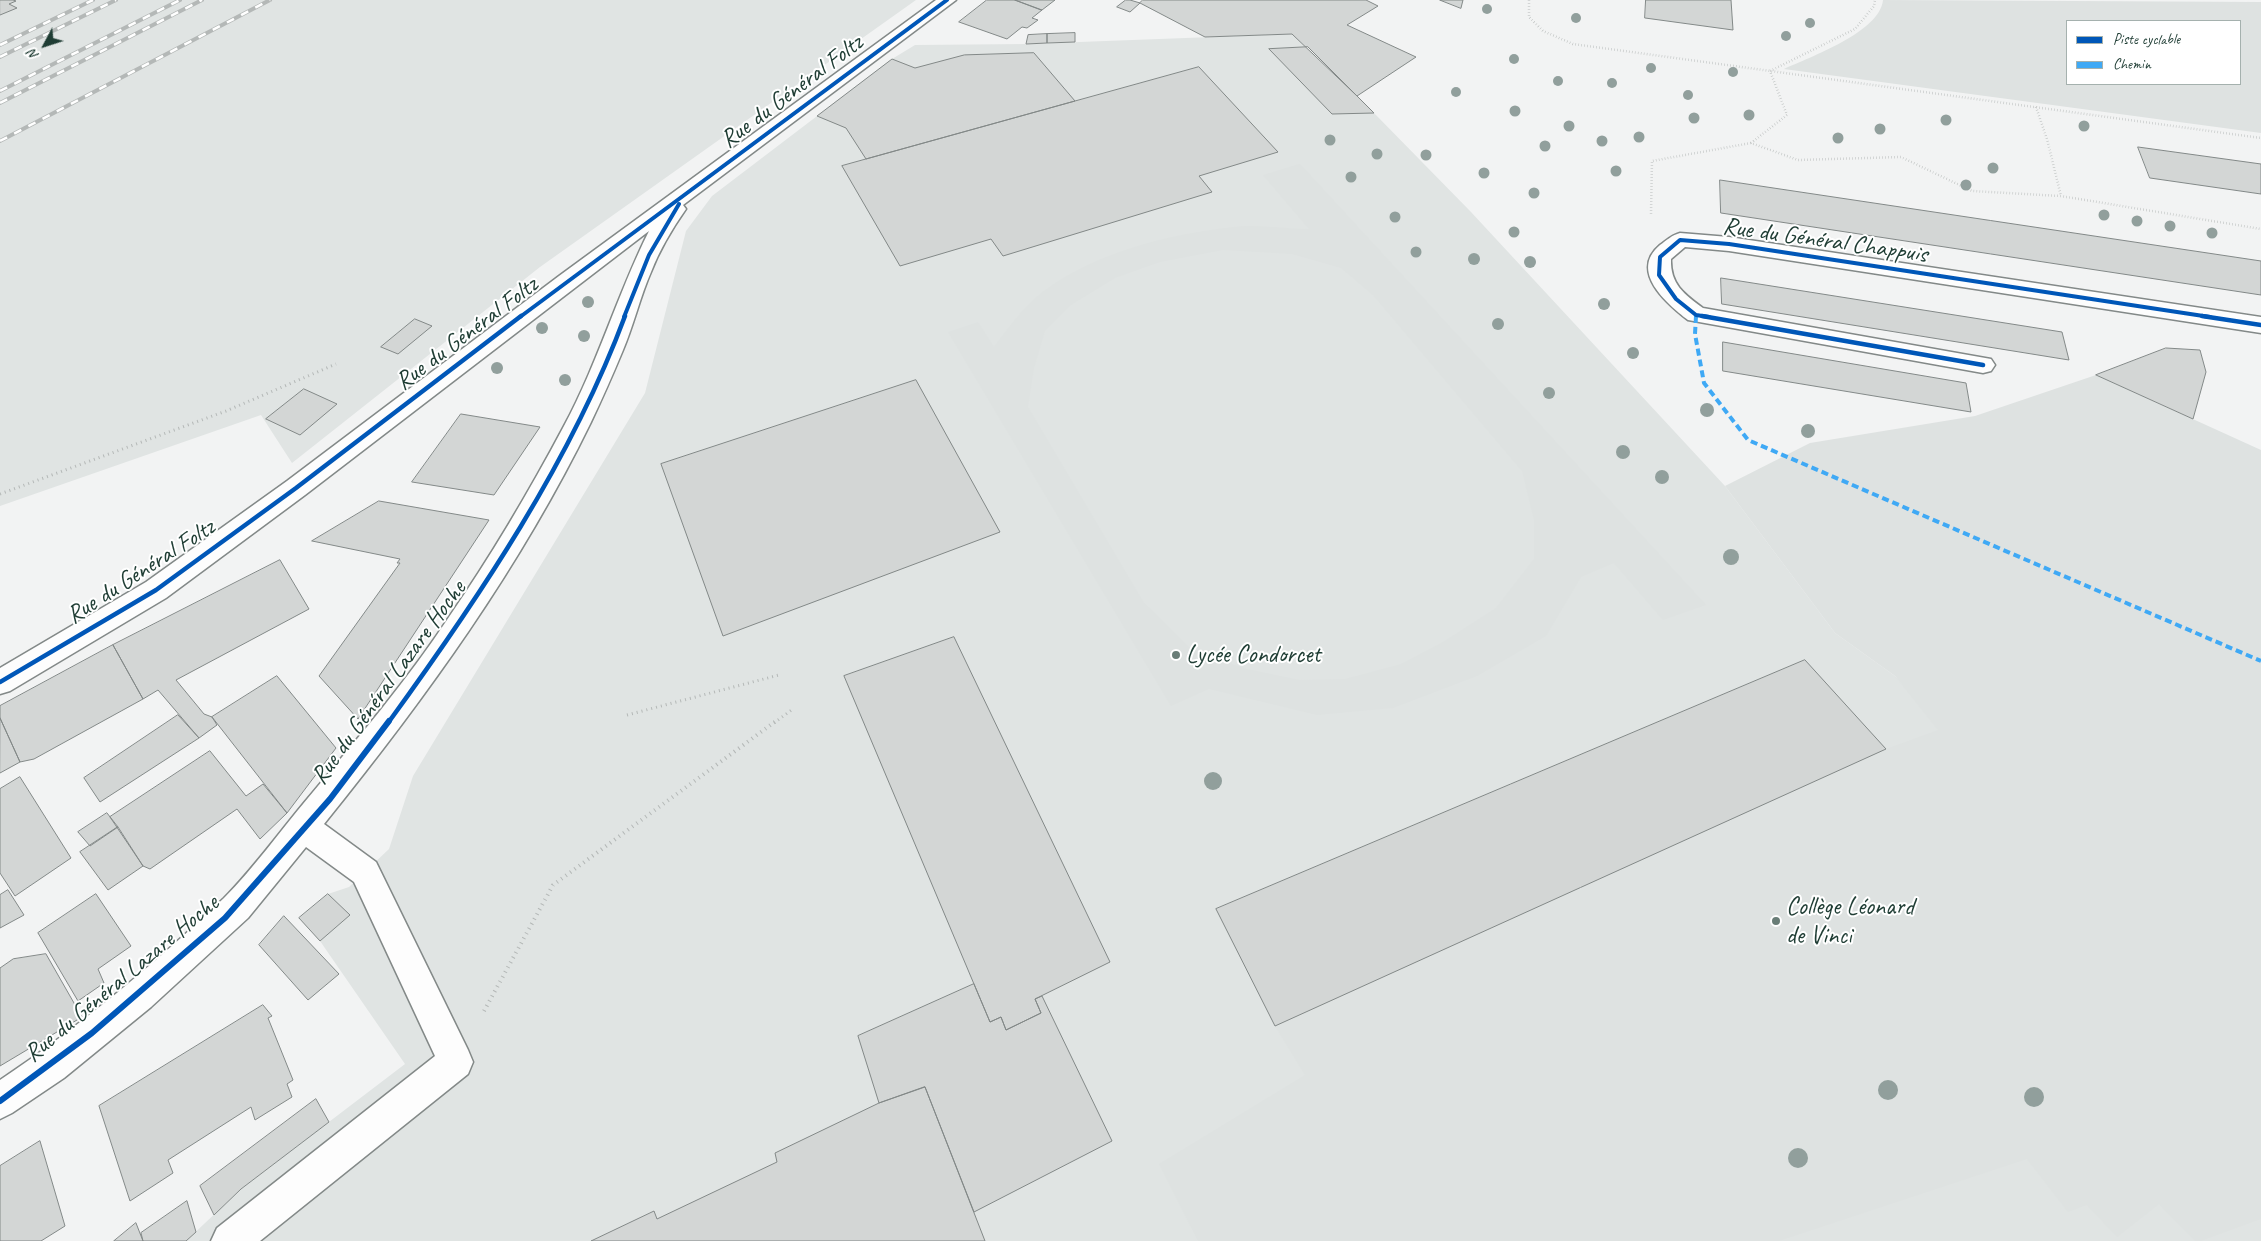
<!DOCTYPE html>
<html>
<head>
<meta charset="utf-8">
<style>
	body { margin:0 }
	#map { position:relative; width:2261px; height:1241px; overflow:hidden; background:#f2f3f3; font-family:Caveat,sans-serif }
	canvas { display:block }
	.legend { position:absolute; left:2066px; top:20px; width:175px; height:65px; box-sizing:border-box; background:#fff; border:1px solid #a5b1ae; margin:0; padding:6px 9px; list-style:none; font-size:15px; color:#1f3d34 }
	.legend li { display:flex; align-items:center; gap:10px; height:25px }
	.legend b { width:25px; border:1px solid #a5b1ae }
	.north { position:absolute; left:20px; top:20px; width:50px; height:50px; -webkit-text-stroke:4px #fff; paint-order:stroke; rotate:230deg; font-size:14px; font-weight:700; line-height:20px; text-align:center; color:#1f3d34 }
	.north::after { content:''; display:block; margin:auto; width:18px; height:22px; background:#1f3d34; clip-path:polygon(50% 0,100% 100%,50% 72%,0 100%) }
</style>
</head>
<body>
<div id="map">
<canvas width="2261" height="1241"></canvas>
<ul class="legend">
<li><b style="height:6px;background:#0057b8"></b>Piste cyclable</li>
<li><b style="height:6px;background:#3fa9f5"></b>Chemin</li>
</ul>
<div class="north">N</div>
</div>
<script>
const c = document.querySelector('canvas').getContext('2d');
c.lineJoin = 'round';
function paint(path, color) { c.fillStyle = color; c.fill(path, 'evenodd'); }
function stroke(path, color, width, dash) { c.strokeStyle = color; c.lineWidth = width; c.lineCap = dash ? 'butt' : 'round'; c.setLineDash(dash || []); c.stroke(path); }
function write(font, color, halo, rows, align = 'center') {
  c.font = font + ' Caveat,sans-serif'; c.lineWidth = 4; c.setLineDash([]); c.textBaseline = 'middle'; c.strokeStyle = halo; c.fillStyle = color; for (const [text, x, y, turn = 0] of rows) {
    c.save(); c.translate(x, y); c.rotate((+turn || 0) * Math.PI / 180); c.textAlign = isNaN(turn) ? turn : align; if (halo) c.strokeText(text, 0, 0); c.fillText(text, 0, 0); c.restore();
  }
}
paint(new Path2D(`
	M0,0H916L540,267L292,463L261,415L0,506Z
	M1292,34L1374,113L1471,212L1725,486L1835,633L1895,676L2261,1050V1241H186L241,1189L405,1064L320,941L299,918L328,894L349,887L389,849L413,776L645,393L686,231L712,196L892,59L915,45L1026,44Z`), '#e0e4e3');
paint(new Path2D(`
	M1883,0L2261,2V133L1784,69C1810,57 1880,32 1883,0ZM2067,21H2240V84H2067Z
	M1299,164H1300L1706,605L1663,620L1614,563L1581,577L1546,636L1477,676L1393,708L1317,715L1209,689L1171,706L948,332L978,322L994,347C1009,327 1024,306 1044,291C1096,252 1170,234 1233,227C1257,224 1284,229 1309,229L1263,175ZM1223,250L1292,254L1341,268L1373,295L1522,471L1534,520V559L1496,608L1443,642L1401,664L1345,679L1300,680L1247,669L1192,650L1144,603L1028,407L1034,368L1045,331L1071,305L1115,278L1160,262Z
	M2096,375L2261,450V1219L2201,1241H2195L2159,1204L2117,1237L2087,1205L2068,1212L2027,1159L1779,1241H1198L1159,1164L1305,1075L1275,1026L1886,749L1938,730L1895,676L1835,633L1725,486L1810,443L1975,416Z`), '#dee2e1');
const building = new Path2D(`
	M0,0H13L16,1L9,4L17,8L0,15Z
	M987,0H1015L1042,10L1032,18L1038,20L1027,28L1022,27L1007,39L959,22Z
	M1015,0H1055L1042,10Z
	M1126,0H1130L1140,3L1130,12L1117,7Z
	M1143,0H1366L1378,6L1347,25L1416,57L1357,96L1292,34L1205,37L1140,3Z
	M1440,0H1463L1461,8Z
	M1646,0H1731L1733,30L1645,18Z
	M1075,33V42L1047,43V34Z
	M1047,34V43L1026,44L1028,35Z
	M1308,47L1374,113L1332,114L1269,49Z
	M1034,53L1075,101L866,159L846,128L817,116L892,59L915,68L964,55Z
	M1199,67L1278,152L1199,176L1212,192L1003,256L991,239L900,266L842,166Z
	M2138,147L2261,164V194L2150,178Z
	M1720,180L2261,261V295L1721,213Z
	M1721,278L2062,332L2069,360L1722,304Z
	M415,319L432,326L398,354L381,347Z
	M1723,342L1966,383L1971,412L1723,371Z
	M2166,348L2200,350L2206,372L2193,419L2096,375Z
	M916,380L1000,532L723,636L661,464Z
	M304,389L337,404L300,435L266,419Z
	M461,414L540,427L494,495L412,482Z
	M379,501L489,520L358,719L319,676L400,563H397L400,559L312,541Z
	M280,560L309,609L176,680L204,714L212,717L217,725L199,738L158,690L143,699L113,645Z
	M954,637L1110,962L1035,999L1041,1013L1006,1030L1001,1017L990,1022L844,676Z
	M113,645L143,699L34,759L20,762L0,718V706Z
	M1805,660L1886,749L1275,1026L1216,909Z
	M277,676L336,748L287,813L212,717Z
	M178,715L199,738L100,802L84,778Z
	M0,718L20,762L0,773Z
	M210,751L246,796L263,784L287,813L260,839L237,809L150,869L143,866L110,817Z
	M20,777L71,858L15,896L0,873V789Z
	M107,813L118,827L90,846L78,832Z
	M118,827L143,866L108,890L80,852Z
	M8,890L24,915L0,928V895Z
	M96,894L131,946L98,969L104,983L78,1001L38,933Z
	M328,894L350,915L320,941L299,918Z
	M284,916L339,974L308,1000L259,945Z
	M46,954L82,1017L0,1066V968L13,959Z
	M974,984L990,1022L1001,1017L1006,1030L1041,1013L1035,999L1042,996L1112,1141L974,1212L925,1087L879,1103L858,1036Z
	M263,1005L272,1016L268,1018L293,1080L287,1084L292,1097L255,1120L251,1107L168,1160L173,1173L130,1201L99,1106Z
	M925,1087L985,1241H591L654,1211L657,1219L777,1162L775,1153L879,1103Z
	M316,1099L329,1122L241,1189L214,1215L200,1186Z
	M40,1141L65,1226L41,1241H0V1166Z
	M187,1201L196,1232L186,1241H143L141,1233Z
	M136,1223L143,1241H114Z`);
paint(building, '#d3d6d5');
stroke(building, '#838988', 1);
const minor = new Path2D(`
	M936,0H956L683,205L686,209C672,229 660,249 651,272C640,297 634,324 623,350C613,374 602,399 591,422C520,568 425,699 324,824L376,862L468,1050L473,1062L468,1074L260,1241H211L217,1228L435,1056L354,882L306,847L248,918L151,1007L64,1078L12,1113L0,1119V1080C79,1027 155,964 224,898C253,869 281,830 308,798C357,739 407,681 449,617C491,556 529,492 564,426C598,363 617,295 649,231L305,495L166,598L10,691L0,694V668L146,582L287,481L559,276Z
	M1680,233L1729,237L2261,317V333L1729,251L1685,247L1671,259C1670,284 1684,294 1703,308L1991,359L1995,365L1991,371L1983,373L1688,320C1666,303 1629,271 1660,245C1667,240 1672,235 1680,233Z`);
stroke(minor, '#838988', 3);
stroke(new Path2D(`
	M1529,0V17L1543,31L1573,44L2261,138
	M2036,107L2047,139L2061,196
	M1751,143L1787,115L1770,71L1855,29L1874,6L1875,0
	M1651,214L1652,161L1751,143L1798,160L1901,157L1972,191L2061,196L2261,229`), '#b4b8b7', 2.5, [0.5, 2.5]);
stroke(new Path2D(`
	M0,494L226,411L336,364
	M627,715L779,675
	M774,723L793,709`), '#b4b8b7', 3, [1, 4]);
stroke(new Path2D(`
	M484,1011L553,885L776,721`), '#b4b8b7', 4, [1, 4.5]);
paint(minor, '#fdfdfd');
const rail = new Path2D(`
	M0,45L93,0
	M0,57L116,0
	M0,91L180,0
	M0,103L202,0
	M0,141L270,0`);
stroke(rail, '#b4b8b7', 4);
stroke(rail, '#fff', 2.5, [8]);
stroke(new Path2D(`
	M1696,317V315`), '#3fa9f5', 2.5, [5.5, 2.5]);
stroke(new Path2D(`
	M1696,316L1695,334L1704,383L1748,440L2261,661`), '#3fa9f5', 4, [7, 4]);
stroke(new Path2D(`
	M520,317L947,0
	M624,317L649,255L679,204
	M1709,317L1696,315L1676,299L1659,275L1660,257L1680,240L1729,244L2210,317`), '#0057b8', 4);
stroke(new Path2D(`
	M1702,316L1983,365
	M2202,316L2261,325
	M0,682L156,590L296,488L521,316
	M388,723C479,598 571,461 625,316`), '#0057b8', 4.5);
stroke(new Path2D(`
	M0,1101L92,1033L225,918L330,799L389,721`), '#0057b8', 6);
c.fillStyle = '#919f9c';
for (const [x, y, r] of [
	[1487,9,5],
	[1576,18,5],
	[1810,23,5],
	[1786,36,5],
	[1514,59,5],
	[1651,68,5],
	[1733,72,5],
	[1558,81,5],
	[1612,83,5],
	[1456,92,5],
	[1688,95,5],
	[1515,111,5.5],
	[1749,115,5.5],
	[1694,118,5.5],
	[1946,120,5.5],
	[1569,126,5.5],
	[2084,126,5.5],
	[1880,129,5.5],
	[1639,137,5.5],
	[1838,138,5.5],
	[1330,140,5.5],
	[1602,141,5.5],
	[1545,146,5.5],
	[1377,154,5.5],
	[1426,155,5.5],
	[1993,168,5.5],
	[1616,171,5.5],
	[1484,173,5.5],
	[1351,177,5.5],
	[1966,185,5.5],
	[1534,193,5.5],
	[2104,215,5.5],
	[1395,217,5.5],
	[2137,221,5.5],
	[2170,226,5.5],
	[1514,232,5.5],
	[2212,233,5.5],
	[1416,252,5.5],
	[1474,259,6],
	[1530,262,6],
	[588,302,6],
	[1604,304,6],
	[1498,324,6],
	[542,328,6],
	[584,336,6],
	[1633,353,6],
	[497,368,6],
	[565,380,6],
	[1549,393,6],
	[1707,410,7],
	[1808,431,7],
	[1623,452,7],
	[1662,477,7],
	[1731,557,8],
	[1213,781,9],
	[1888,1090,10],
	[2034,1097,10],
	[1798,1158,10]
]) { c.beginPath(); c.arc(x, y, r, 0, 2 * Math.PI); c.fill(); }
for (const [x, y, r, color] of [
	[1176,655,5,"#697d77"],
	[1776,921,5,"#697d77"]
]) { const dot = new Path2D(); dot.arc(x, y, r, 0, 2 * Math.PI); c.fillStyle = color; c.fill(dot); stroke(dot, '#fff', 2); }
write('25px', '#1f3d34', '#fff', [
	["Rue du Général Foltz",792,92,-37],
	["Rue du Général Chappuis",1825,241,8],
	["Rue du Général Foltz",467,334,-37],
	["Rue du Général Foltz",141,572,-33],
	["Rue du Général Lazare Hoche",389,683,-54],
	["Rue du Général Lazare Hoche",122,979,-40]
]);
write('25px', '#1f3d34', '#fff', [
	["Lycée Condorcet",1186,655],
	["Collège Léonard",1786,907],
	["de Vinci",1786,936]
], 'left');
</script>
</body>
</html>
